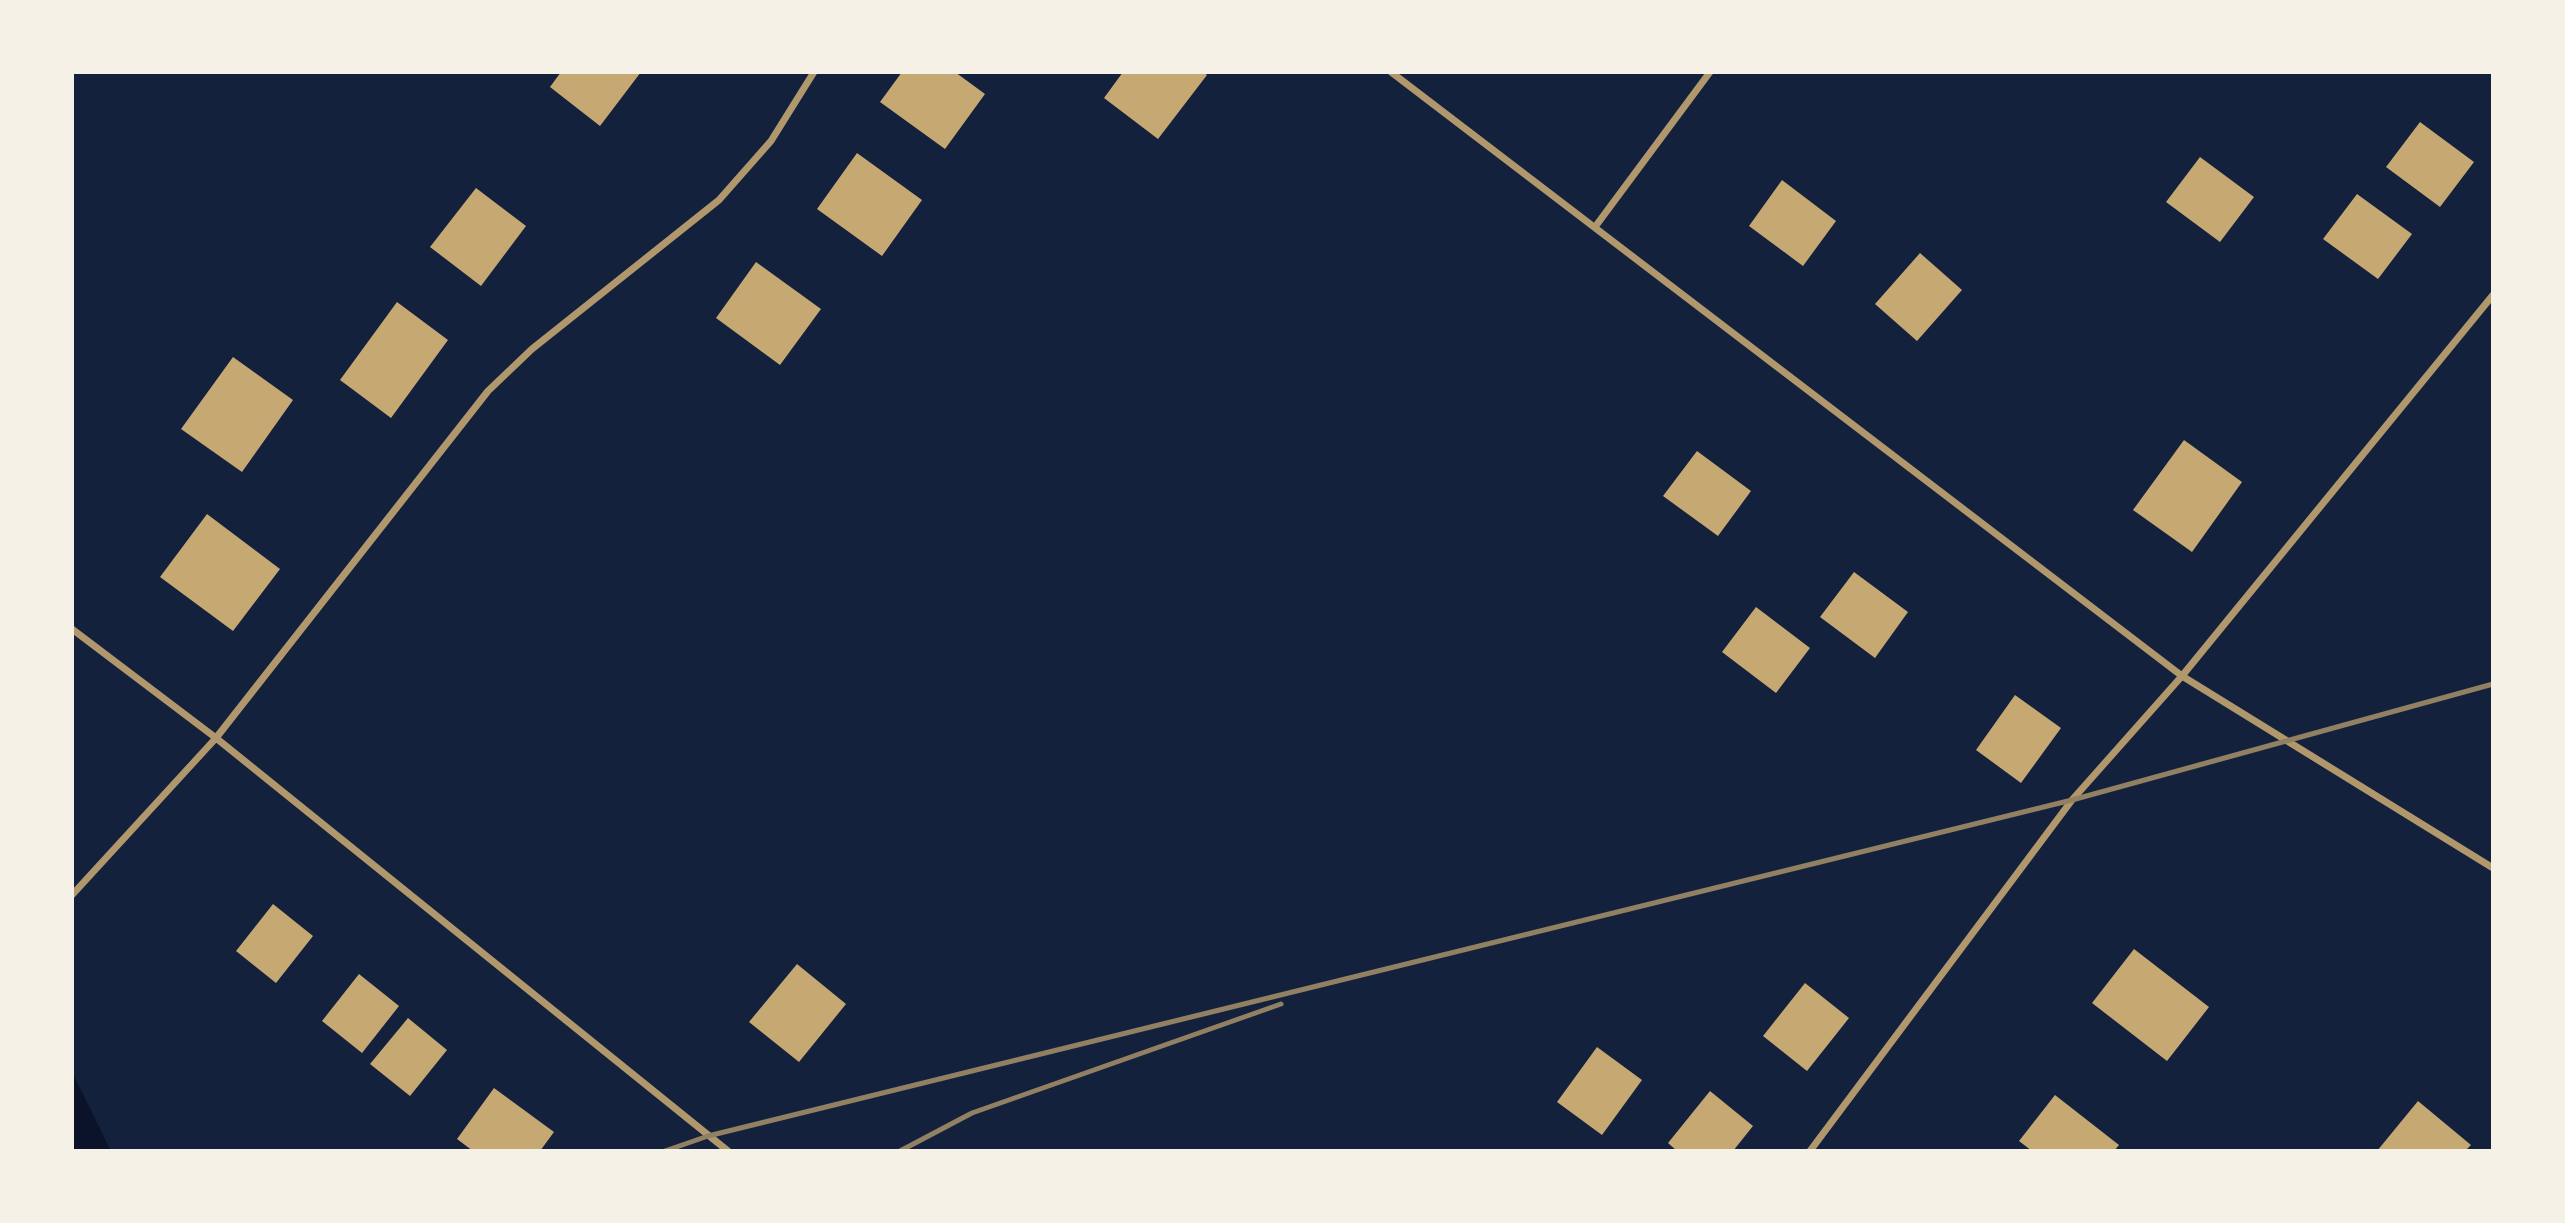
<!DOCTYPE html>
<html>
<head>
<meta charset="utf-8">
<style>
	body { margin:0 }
	#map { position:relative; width:2565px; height:1223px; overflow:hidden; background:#14213d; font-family:"Source Sans 3",sans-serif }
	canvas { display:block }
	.frame { position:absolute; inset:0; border:74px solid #f6f1e7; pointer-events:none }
</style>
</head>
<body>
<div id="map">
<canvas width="2565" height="1223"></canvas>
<div class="frame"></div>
</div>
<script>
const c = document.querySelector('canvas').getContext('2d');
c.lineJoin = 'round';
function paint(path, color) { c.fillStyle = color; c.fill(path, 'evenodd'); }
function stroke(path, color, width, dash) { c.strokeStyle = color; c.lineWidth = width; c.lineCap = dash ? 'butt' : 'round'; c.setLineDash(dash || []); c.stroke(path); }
paint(new Path2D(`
	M72,1072L73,1074L111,1151H72Z`), '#0b132b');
paint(new Path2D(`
	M561,72H641L600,126L550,87Z
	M902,72H955L985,94L945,149L880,102Z
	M1123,72H1203L1207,75L1158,139L1104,98Z
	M2420,122L2474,162L2440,207L2386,167Z
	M857,153L922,200L882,256L817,209Z
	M2200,157L2254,197L2220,242L2166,202Z
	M1782,180L1836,221L1803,266L1749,226Z
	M476,188L526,226L481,286L430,247Z
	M2357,194L2412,234L2378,279L2323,239Z
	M1920,253L1962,290L1917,341L1875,304Z
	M756,262L821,309L780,365L716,318Z
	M397,302L448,340L391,418L340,380Z
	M233,357L293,400L242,472L181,429Z
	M2184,440L2242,482L2192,552L2133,510Z
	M1697,451L1751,491L1718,536L1663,496Z
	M207,514L280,569L233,631L160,577Z
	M1854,572L1908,612L1875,658L1820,617Z
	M1756,607L1810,648L1776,693L1722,652Z
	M2015,695L2061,728L2021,783L1976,750Z
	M273,904L313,936L276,983L236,951Z
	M2134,949L2209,1007L2167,1061L2092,1003Z
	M797,964L846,1004L799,1062L749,1022Z
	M359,974L399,1006L362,1053L322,1021Z
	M1805,983L1849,1018L1807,1071L1763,1036Z
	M408,1018L447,1050L410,1096L370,1064Z
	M1597,1047L1642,1080L1602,1135L1557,1102Z
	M494,1088L554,1132L540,1151H473L457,1139Z
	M1710,1091L1753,1126L1733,1151H1677L1668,1143Z
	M2055,1095L2119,1145L2114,1151H2032L2019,1141Z
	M2418,1101L2471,1145L2465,1151H2377Z`), '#c6a872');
stroke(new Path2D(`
	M1391,72L2182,676L2493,868
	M1595,227L1710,72
	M72,629L216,738L728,1151
	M72,895L216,738L488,391L532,349L719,200L771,141L814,72
	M1810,1151L2072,800L2182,676L2493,295`), '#b1986c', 7);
stroke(new Path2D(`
	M665,1151L708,1136L2072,800L2493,684
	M900,1151L972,1113L1281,1004`), '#918062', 5);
</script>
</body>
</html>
